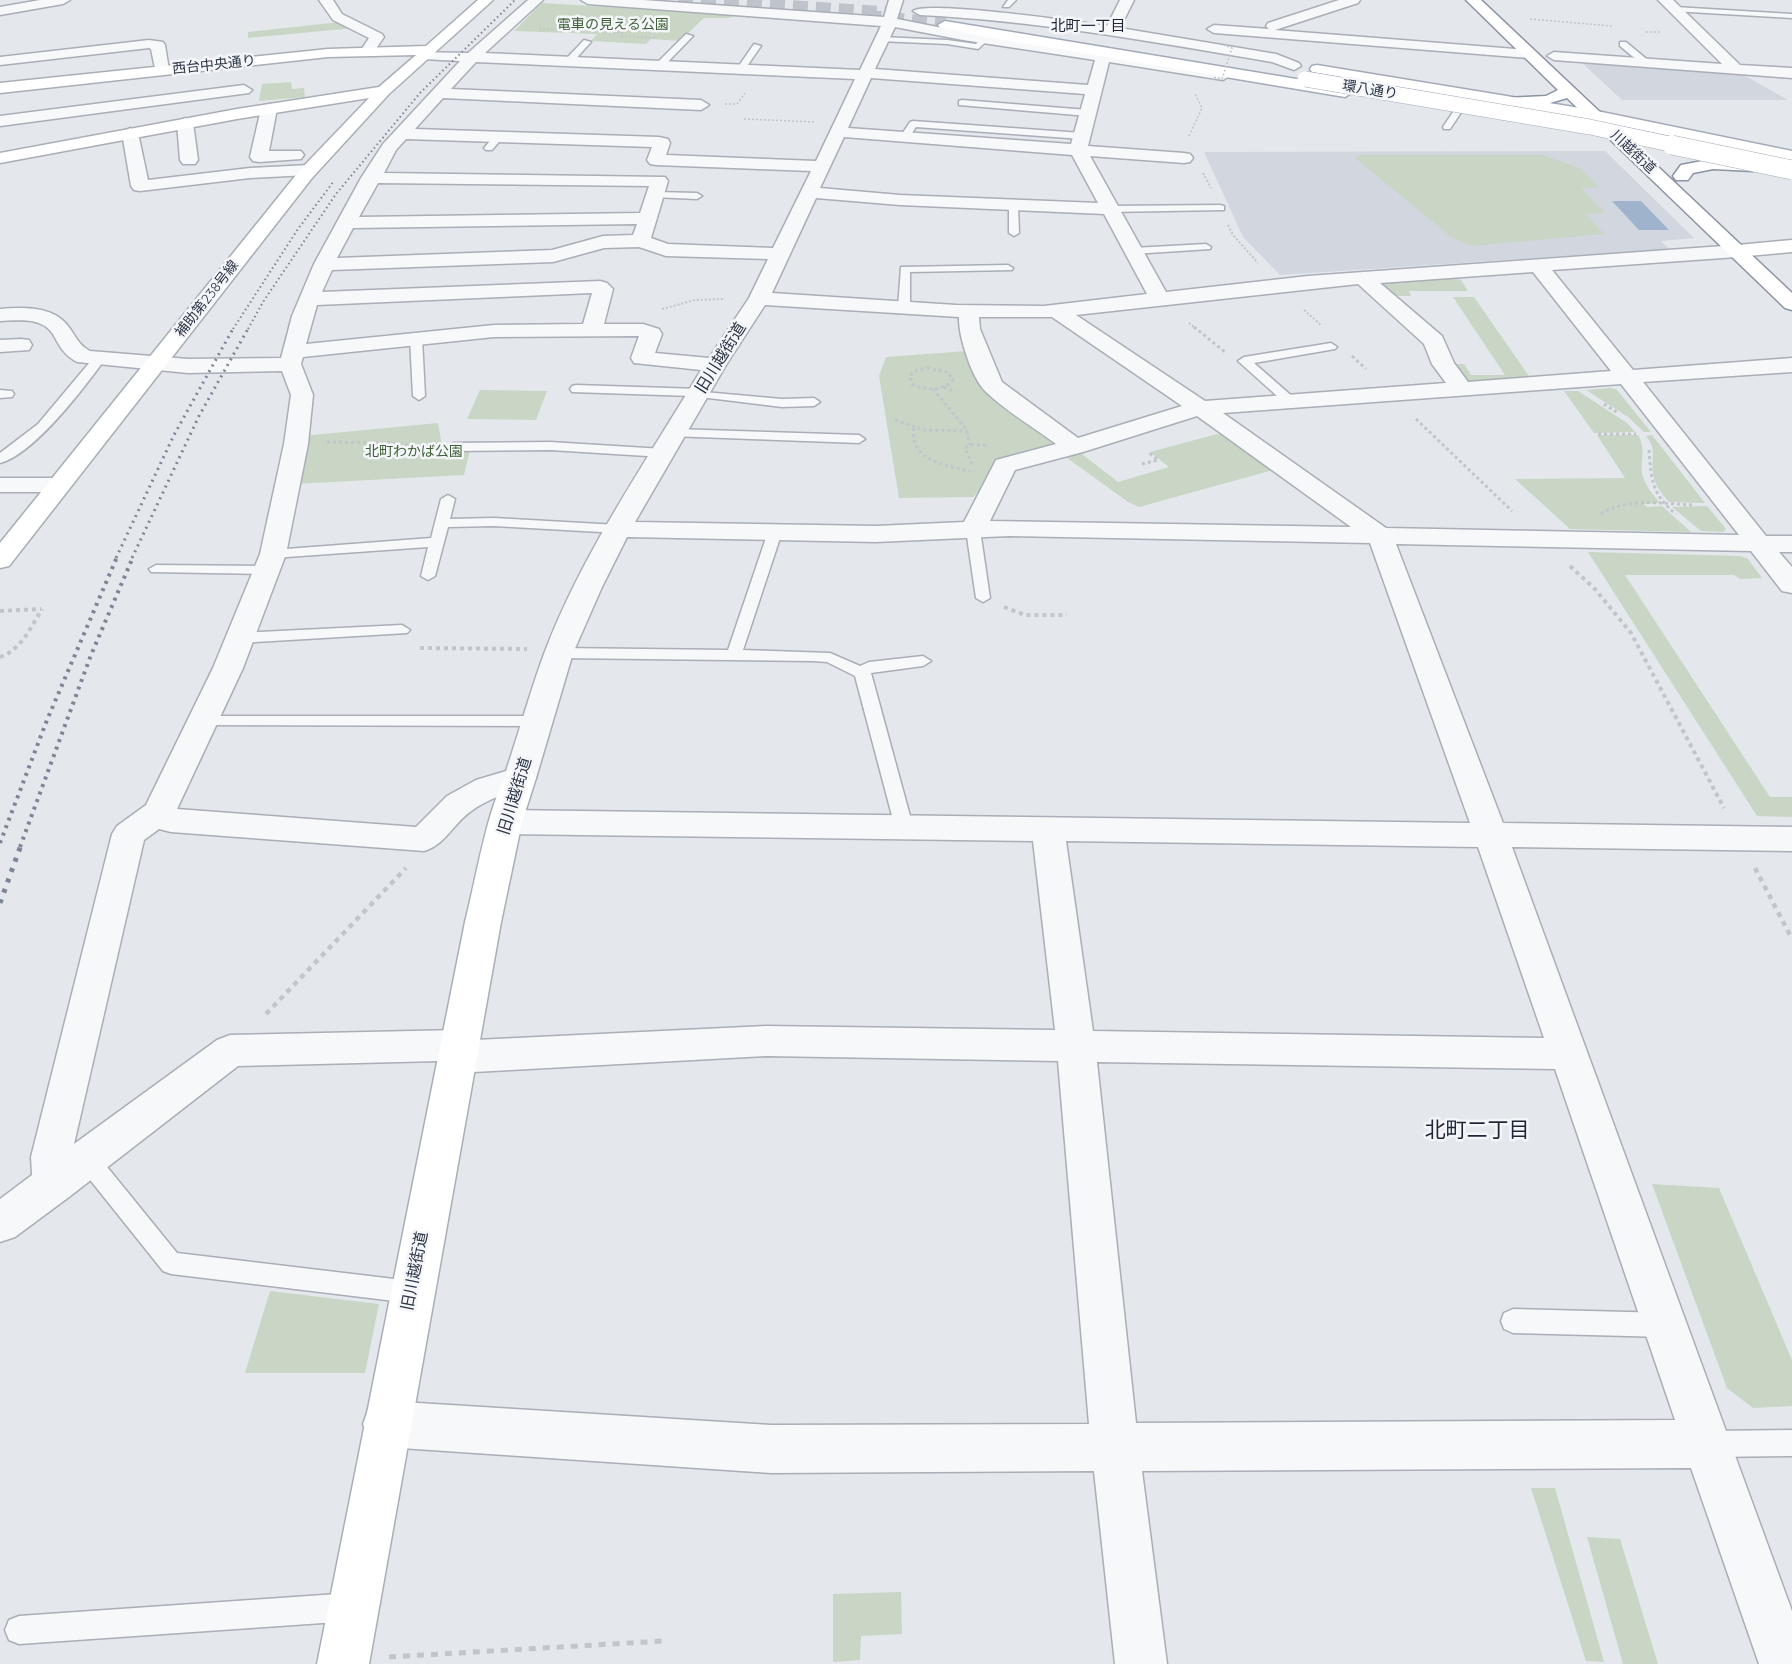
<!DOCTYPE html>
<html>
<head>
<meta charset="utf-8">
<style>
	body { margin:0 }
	canvas { display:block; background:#e4e7ec }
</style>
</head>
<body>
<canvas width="1792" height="1664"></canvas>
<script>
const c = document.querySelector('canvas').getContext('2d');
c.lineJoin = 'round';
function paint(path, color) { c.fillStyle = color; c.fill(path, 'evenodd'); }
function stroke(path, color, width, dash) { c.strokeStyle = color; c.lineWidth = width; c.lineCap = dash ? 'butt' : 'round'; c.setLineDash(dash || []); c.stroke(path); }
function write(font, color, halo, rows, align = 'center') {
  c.font = font + ' Quicksand,"Noto Sans JP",sans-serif'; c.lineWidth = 5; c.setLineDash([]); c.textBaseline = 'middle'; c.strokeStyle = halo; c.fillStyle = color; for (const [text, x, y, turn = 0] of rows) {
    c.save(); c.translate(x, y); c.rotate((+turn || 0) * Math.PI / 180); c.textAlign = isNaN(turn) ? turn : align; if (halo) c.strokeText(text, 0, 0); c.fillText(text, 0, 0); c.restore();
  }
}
paint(new Path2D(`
	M1587,62L1742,74L1788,100H1622L1582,63Z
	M1605,151L1694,238L1661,241L1669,249L1280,275L1243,237L1204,152Z`), '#d2d6de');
paint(new Path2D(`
	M542,3L738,15L728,18H704L680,41L651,39L646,44L591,41L597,34L514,31Z
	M340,22L354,28L248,38V32Z
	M291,82L292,89L304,88L305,97L259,101L262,84Z
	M1360,155H1542L1580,168L1599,187L1581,188L1605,213L1586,214L1604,234L1471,246L1450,236L1355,158Z
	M1450,278L1461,280L1468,291H1409L1411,296H1392L1383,288L1386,283Z
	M1453,297H1474L1531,379L1474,383L1459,378L1454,364H1464L1471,375H1505Z
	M967,351L984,388L1051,441V447L1001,459L974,497L899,498L879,376L886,357Z
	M1611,388L1617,390L1651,432H1644L1628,417L1586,390Z
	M480,390L547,391L536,420L467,419Z
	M1564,391H1578L1627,423L1635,432L1594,433Z
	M438,423L443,451L470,450L464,475L294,484L302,436Z
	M1217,434L1224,435L1273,470L1139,507L1128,502L1063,455L1078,451L1118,482L1169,467L1150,452Z
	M1597,435H1638C1646,449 1641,458 1642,473C1644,484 1653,495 1660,503L1644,504L1647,507L1662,506L1691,532L1570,529L1515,479L1625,478Z
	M1652,435L1705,503L1669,502C1662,494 1654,485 1653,473C1651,457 1657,449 1646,436Z
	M1707,506L1726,529L1723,532L1701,531L1672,507Z
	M1588,552L1740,556L1748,559L1762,578L1740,579L1734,575H1625L1770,797H1792V817L1757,816Z
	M1652,1184L1719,1188L1792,1360V1406L1753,1408L1727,1388Z
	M270,1291L379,1304L365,1373H245Z
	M1531,1488H1555L1604,1662L1586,1661Z
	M1587,1537L1620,1539L1658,1664H1623Z
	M901,1592L902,1634L861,1636L860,1660L833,1662V1594Z`), '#c9d6c5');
paint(new Path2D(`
	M1612,201H1641L1669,230H1639Z`), '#9fb4cc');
stroke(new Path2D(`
	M678,0L888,14
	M866,17L945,25`), '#bfc3cb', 15, [15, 8]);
const lane = new Path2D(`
	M1008,0H1016L1009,7H1003Z
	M1675,7L1792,14V18L1672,11Z
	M686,34L693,36L661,69H655V65Z
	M882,37L947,40L976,44L982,37L989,39L978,49L947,44L879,41V37Z
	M584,40L591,42L571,64H565V60Z
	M1620,42H1626L1650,62V66H1644L1620,46Z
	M754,44L761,46L743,72H737L736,70Z
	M962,100L1088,110L1092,113L1088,116L959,105V101Z
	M1455,109L1462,111L1450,129H1444L1443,127Z
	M913,121L1082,133L1087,136L1082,139L916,127L908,139H902L900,137L910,122Z
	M495,135L503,137L492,150H486L484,148Z
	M656,192L697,193L702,196L697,199L653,197V193Z
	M1009,203L1018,205L1019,233L1014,236L1009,233Z
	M1220,205L1224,206V210L1109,212L1104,209L1109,206Z
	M1206,244L1211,247L1210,249L1133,254L1128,251L1133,248Z
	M1008,265L1013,268L1012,270L910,272V308L904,311L898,308L901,267Z
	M416,335L422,338L425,396L419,400L413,396L410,338Z
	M1331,343L1337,347L1335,349L1254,363L1294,398L1296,401L1294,404H1286L1238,361L1244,357Z
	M99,355L105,359C84,388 34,454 0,463V453L38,424L95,356Z
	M576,385L699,389L704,392L782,399L814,398L820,402L814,406L782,407L692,396L572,392L570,389L572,386Z
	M0,390L12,391L14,394L12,397L0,398Z
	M675,429L859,435L865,439L859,443L670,436L669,433Z
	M550,442L663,449L670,453L663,457L550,450L453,451L446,447L453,443Z
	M448,495L455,499L450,519L494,518L618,525L625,529L618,533L494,526L448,527L435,576L428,580L421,576L428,547L273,558L266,554L273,550L431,538L441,499Z
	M973,526L980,530L990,598L983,602L976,598L966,530Z
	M775,528L782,532L743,650L830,653L860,666L869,662L923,656L931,661L923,666L871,673L913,827L910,831L904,833L898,831L895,827L855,676L827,662L813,661L559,658L551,653L559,648L728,650L768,532Z
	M156,565L266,566L273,570L266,574L151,572L149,569Z
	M402,625L410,630L407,633L239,643L231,638L239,633Z
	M203,716H537L543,717L545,721L543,725L537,726L197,725L195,721L197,717Z
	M87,1149L95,1152L177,1253L411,1281L419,1284L423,1292L419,1300L411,1303L171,1274L163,1271L79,1166L76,1159L79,1152Z
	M1513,1309L1666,1313L1675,1317L1678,1325L1675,1333L1666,1337L1513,1333L1504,1329L1501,1321L1504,1313Z
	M1792,1430V1456L1708,1457L1699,1453L1695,1444L1699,1435L1708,1431Z
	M352,1593L362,1597L366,1607L362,1617L352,1621L19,1644L9,1640L5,1630L9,1620L19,1616Z`);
const street = new Path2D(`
	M40,0H70L63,4L0,15V7Z
	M319,0H333L342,14L382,34L384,37L373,53L368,54L361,50L369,38L333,20Z
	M528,0H543L485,53L860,70L881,26L588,4L581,0H643L884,17L889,0H903L897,19L963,32L1228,72L1231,75L1223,80L1109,62L1088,146L1184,153L1190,154L1193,158L1190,162L1184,163L1090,156L1166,292L1308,276L1737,245L1744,247L1747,251L1744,255L1737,257L1552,270L1633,370L1792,358V372L1643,382L1766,536H1792V552H1779L1792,567V593L1782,591L1751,551L1396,544L1503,823L1792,827V851L1512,847L1792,1611V1664H1759L1691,1468L1142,1471L1167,1664H1115L1094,1471L771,1473L386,1447L369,1441L363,1424L369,1407L386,1401L771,1425L1089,1424L1058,1061L766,1056L456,1073L442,1068L439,1061L238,1066L69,1197L15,1237L0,1242V1199L32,1175L31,1157L112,834L117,826L146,805L213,668L260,554L284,444L291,395L282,371L188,373L77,362C64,355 60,347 53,334C42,317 18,320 0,321V309C23,307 53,306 68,326C76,336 78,345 90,351L188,359L281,358L292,316L314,264L361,178L383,144L460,61L423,59L418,58L416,55L418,52L468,53ZM895,27L963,40L1095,60L1088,85L875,69ZM476,62L855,79L816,161L666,155L670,143L668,139L659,137L415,129L443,98L701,110L709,105L701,100L451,89ZM871,78L1085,94L1071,144L848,128ZM844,137L1072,155L1098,203L900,195L820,188ZM406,139L652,147L647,160L650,164L656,165L811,171L773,248L668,244L651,238L668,181L665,177L384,173L396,150ZM378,183L649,186L640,213L359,217ZM816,198L900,205L1104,214L1147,294L1044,306L956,305L772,293ZM637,224L633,235L603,236L552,250L337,258L353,228ZM639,247L666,256L768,259L749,298L709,358L655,353L662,334L659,329L643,324H604L613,289L607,283L600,281L322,292L332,270L553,262L604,248ZM1533,272L1611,371L1468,382L1454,363L1442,336L1380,283ZM1358,284L1424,344L1432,364L1446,383L1205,401L1076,315ZM592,293L583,324L494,325L306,344L317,305ZM765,305L959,317C958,336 972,378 985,391C1004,410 1035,428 1056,444L996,460L964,522L876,526L635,522L726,365ZM979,317H1052L1182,406L1078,438L1002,382L980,329ZM639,336L631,358L634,363L701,370C646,462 582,553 544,654C530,692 519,732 506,771L476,780L447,796L416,827L177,809L243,668L286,554L308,444L313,395L301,364L303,357L494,337ZM1621,384L1739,535L1386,528L1223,413ZM1197,416L1351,527L990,521L1015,470L1083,452ZM1009,536L1370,543L1470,823L506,810L494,814L490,822L494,830L506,834L1033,841L1055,1030L766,1026L475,1040L471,1034L458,1030L230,1035L217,1040L74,1144L144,840L159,829L171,832L424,851C445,845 453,824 470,812C488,798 510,792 531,786L536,778L573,653L602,587L627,537L876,542ZM1066,841L1478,847L1544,1038L1093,1031ZM1097,1062L1555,1069L1675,1420L1136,1423Z
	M1120,0H1134L1120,28L1276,54L1299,63L1301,66L1294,70L1272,62C1155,42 1039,21 920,15L913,11C925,0 1081,22 1107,26Z
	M1339,0H1360L1358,3L1275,30L1528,50L1535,54L1528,58L1214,33L1207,29L1214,25L1269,29L1266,26L1268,23Z
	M1658,0H1673L1740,65L1792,68V78L1554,60L1547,56L1554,52L1722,64Z
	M149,40L163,42L165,45L169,70L166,73H156L151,49L149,48L0,65V57Z
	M244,85L252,90L249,93L0,126V116Z
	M269,104L277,109L269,151H301L304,155L301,159L259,162L253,161L250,157L261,109Z
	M185,118L193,123L198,160L195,164H183L180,160L177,123Z
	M130,128L138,133L148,180L250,168L309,165L315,166L318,170L315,174L309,175L250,178L140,191L134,190L131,186L122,133Z
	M21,339L29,340L32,345L29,350L0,352V340Z
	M0,478H59L68,480L71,485L68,490L59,492H0Z`);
const secondary = new Path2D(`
	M478,0H493L389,94L312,178L9,566L0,568V543L300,170L369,98L237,119L0,163V153L237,109L379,87L416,55L328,57L0,93V83L328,49L426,46Z
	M1792,240V252L1737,257L1730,255L1727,251L1730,247L1737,245Z
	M520,767L531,770L536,778L522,822L501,922L369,1664H317L465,922C476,880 487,806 509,770Z`);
const primary = new Path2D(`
	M945,21L1345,87L1353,92L1345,97L980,36L940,28L938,25Z
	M1317,65L1592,110L1792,151V161L1592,120L1312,72L1310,69L1312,66Z`);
const highway = new Path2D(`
	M1466,0H1481L1792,293V310L1785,308L1567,98L1540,106L1505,104L1503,101L1505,98L1546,96L1558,90Z
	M1713,159L1753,163L1756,167L1753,171L1713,169L1693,173L1688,180H1676L1673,176L1681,165Z`);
stroke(lane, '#a9aeb7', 3);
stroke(street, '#a9aeb7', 3);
stroke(secondary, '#a9aeb7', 3);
stroke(primary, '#a3abb8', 3);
stroke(highway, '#8b94a3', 3);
stroke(new Path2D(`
	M1530,19L1612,26
	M539,29L567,30
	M626,30L662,32
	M605,32L622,33L621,36L656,38
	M1646,32H1662
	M725,104H737L745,93
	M744,119L815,122
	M1189,136L1202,108L1195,94`), '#c2c5cb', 1.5, [2, 2]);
stroke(new Path2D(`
	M1203,173L1211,188
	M1228,225L1233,235L1258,263
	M662,309L695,300L725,299
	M1304,310L1321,325
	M1189,323L1196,329`), '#c2c5cb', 2, [2, 2]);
stroke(new Path2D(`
	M1194,327L1225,352
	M1352,356L1366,369
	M927,368L948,372L953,380C941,392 926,390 912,384L910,376L913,372Z
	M944,387L956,392
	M933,389L966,429L970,445
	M1604,404L1618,413
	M1416,419L1512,511
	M895,420L924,430L967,431
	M914,428C908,460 946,466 970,471
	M1598,434H1636
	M327,442L390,443L430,448
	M1649,450C1651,479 1652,495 1676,514
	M972,464L965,448L970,445H987
	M1142,464L1158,460L1148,452
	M1601,514C1626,497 1665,504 1693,505`), '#c2c5cb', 3, [3, 3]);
stroke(new Path2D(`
	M1570,566L1595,589L1631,633L1724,808
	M1004,607L1025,615H1067
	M0,611L41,609
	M420,648L527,649
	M0,657C21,650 31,627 42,609`), '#c2c5cb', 4, [4, 4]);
stroke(new Path2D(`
	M1755,868L1792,939
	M266,1014L406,868`), '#c2c5cb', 4.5, [5, 5]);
stroke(new Path2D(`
	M389,1657L663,1641`), '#c2c5cb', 5, [7, 7]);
paint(lane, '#f7f8fa');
paint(street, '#f7f8fa');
paint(secondary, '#fff');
paint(primary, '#fff');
paint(highway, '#fff');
stroke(new Path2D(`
	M233,329L298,229L334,181
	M248,329L263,302L336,194L420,93L515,0`), '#7d8696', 2, [1.5, 3]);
stroke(new Path2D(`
	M116,558L174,435L234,327
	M132,558L199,416L249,327`), '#7d8696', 3, [2, 4.5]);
stroke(new Path2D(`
	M0,843L47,720L117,557
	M20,847L91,655L133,557`), '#7d8696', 4, [3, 5]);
stroke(new Path2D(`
	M0,903L21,845`), '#7d8696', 5, [4, 7]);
const primaryBridgeFar1 = new Path2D(`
	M1305,79L1590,127L1679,146`);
const primaryBridge = new Path2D(`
	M1672,145L1792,170`);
stroke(primaryBridgeFar1, '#a3abb8', 16, []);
stroke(primaryBridge, '#a3abb8', 20, []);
stroke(new Path2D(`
	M1213,80V77L1222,79L1232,48L1224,45`), '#c2c5cb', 1.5, [2, 2]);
stroke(primaryBridgeFar1, '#fff', 15);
stroke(primaryBridge, '#fff', 19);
write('14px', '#3f6138', '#f4f6f9', [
	["電車の見える公園",613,25],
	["北町わかば公園",414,452]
]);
write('14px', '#2b3445', '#f4f6f9', [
	["西台中央通り",214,65,-6],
	["環八通り",1370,90,9],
	["川越街道",1633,152,43],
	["補助第238号線",207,299,-52]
]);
write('15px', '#1d2536', '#f4f6f9', [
	["北町一丁目",1088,26]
]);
write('16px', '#2b3445', '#f4f6f9', [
	["旧川越街道",721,358,-58],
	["旧川越街道",515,796,-73],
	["旧川越街道",415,1271,-79]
]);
write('21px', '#1d2536', '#f4f6f9', [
	["北町二丁目",1477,1131]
]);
</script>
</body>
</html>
